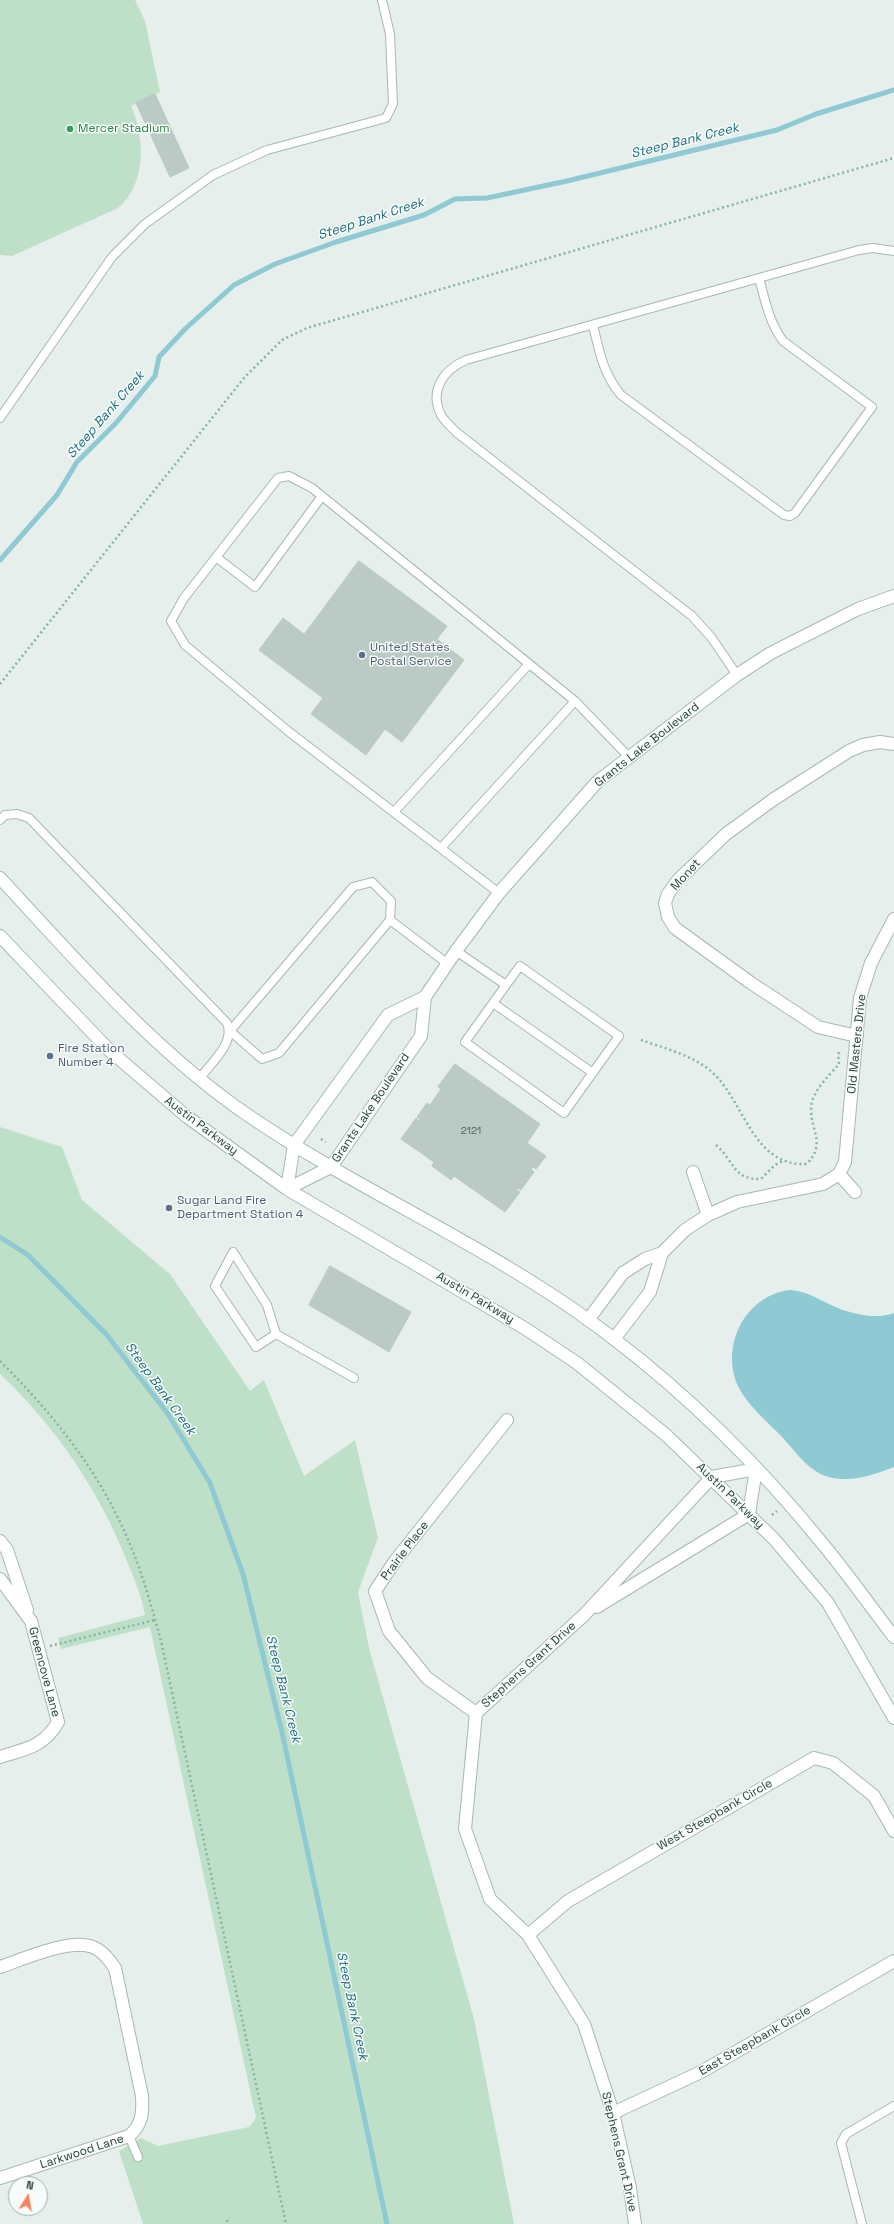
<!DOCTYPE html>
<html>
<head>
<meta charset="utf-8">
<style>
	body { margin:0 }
	#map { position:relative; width:894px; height:2224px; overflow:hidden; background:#e6efeb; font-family:"Space Grotesk",sans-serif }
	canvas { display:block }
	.north { position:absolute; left:8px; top:2176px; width:40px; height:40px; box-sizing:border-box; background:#f7fbf9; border:1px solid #a3b1ad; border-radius:50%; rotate:11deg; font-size:11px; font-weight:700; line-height:16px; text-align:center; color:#24423a }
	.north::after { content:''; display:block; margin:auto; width:14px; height:18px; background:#f4845f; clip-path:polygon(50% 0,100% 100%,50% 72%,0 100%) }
</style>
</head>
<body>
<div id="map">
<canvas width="894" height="2224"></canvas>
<div class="north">N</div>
</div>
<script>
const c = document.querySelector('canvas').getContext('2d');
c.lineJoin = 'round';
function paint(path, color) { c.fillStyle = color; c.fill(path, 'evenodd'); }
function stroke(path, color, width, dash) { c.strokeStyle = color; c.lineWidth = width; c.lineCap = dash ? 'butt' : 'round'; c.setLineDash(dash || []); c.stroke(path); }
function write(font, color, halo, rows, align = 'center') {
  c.font = font + ' "Space Grotesk",sans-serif'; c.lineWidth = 3; c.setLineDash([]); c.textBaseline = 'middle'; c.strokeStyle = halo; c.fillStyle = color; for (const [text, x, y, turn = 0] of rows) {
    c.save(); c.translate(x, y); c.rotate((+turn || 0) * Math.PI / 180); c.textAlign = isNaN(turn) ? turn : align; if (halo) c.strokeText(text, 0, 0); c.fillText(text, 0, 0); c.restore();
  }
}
paint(new Path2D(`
	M0,0H135L145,21L160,92L131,106C145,136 147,184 118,208L12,256L0,255Z
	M0,1127L62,1147L82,1200L170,1274L250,1391L264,1380L304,1476L355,1440L378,1538L358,1592L369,1648L474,2019L514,2224H143L119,2151L141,2138L158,2146L249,2127L256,2118L150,1627L61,1649L58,1638L145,1615C142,1596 134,1579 127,1561C98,1489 56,1427 0,1374Z`), '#bfe0c8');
paint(new Path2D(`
	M790,1290C807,1291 818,1299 833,1306C851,1314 876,1320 894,1313V1467C873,1475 852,1483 829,1477C809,1472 796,1452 783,1438C769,1423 748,1406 739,1388C719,1347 745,1295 790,1290Z`), '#8ec9d4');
stroke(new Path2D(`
	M0,560L57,495L77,462L116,423L155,376L159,357L185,329L234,285L275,264L336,242L424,215L455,199L487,198L567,181L777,130L816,114L894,90
	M0,1237L28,1255L106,1334L168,1414L210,1483L243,1574L282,1732L387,2224`), '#8ec9d4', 5);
const building = new Path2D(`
	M155,94L189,168L170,177L136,103Z
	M359,561L447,626L437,639L464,660L402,742L385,729L366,755L311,714L323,698L259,650L283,618L304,634Z
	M455,1064L540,1124L527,1143L546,1156L536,1169L533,1167L531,1169L534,1172L521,1190L518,1188L516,1190L520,1192L505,1212L454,1176L451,1180L432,1166L434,1162L401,1139L416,1118L419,1121L420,1119L417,1117L427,1103L430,1105L441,1089L438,1087Z
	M330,1266L411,1312L389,1352L309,1305Z`);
paint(building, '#bbcac4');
stroke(building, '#b8c9c2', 1);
const lane = new Path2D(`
	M593,325C599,350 603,374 621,395L784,515L790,516L795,513L872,407L783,341C769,322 765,300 759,278
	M0,418L112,257L145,224L213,175L267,150L386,118L393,104L390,34L382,0
	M216,557L255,587L322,496
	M737,675L711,637L692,616L456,432C452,427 444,421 441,415C429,391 443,370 466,360L859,250L873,248L894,251
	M394,812L529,664
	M0,820L5,815L17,814L29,818L227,1023C235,1043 212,1062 200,1078
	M441,848L575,701
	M372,882L391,901L390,920L279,1053L262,1059L230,1031L353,887Z
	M499,893L288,731L185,645L171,621L184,598L278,478L289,476L312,488L575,701L629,757
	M390,920L448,964
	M456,951L506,985L520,966L619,1036L564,1113L465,1042L506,985
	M493,1003L593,1073
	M276,1334L267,1305L233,1252L215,1286L256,1347L276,1334L354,1378
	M129,2136L138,2157
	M862,2224L841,2143L846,2134L894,2106`);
const street = new Path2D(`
	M857,1036L818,1027L751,983L675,928L668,917L665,903L668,894L678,880L726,834L774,799L849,751L863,745L880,742L894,744
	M693,1172L708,1215
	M839,1174L855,1192
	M588,1320L623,1273L645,1259L662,1253L685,1230L708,1215L737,1202L823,1184L839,1174L845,1162L860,998L871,963L894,919
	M614,1339L650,1292L662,1253
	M0,1541L7,1550L27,1610
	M0,1579L31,1621L58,1722C44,1747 25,1749 0,1757
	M597,1607L749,1514
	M476,1713L427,1678L389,1631L375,1591L395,1561L507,1420
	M528,1935L568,1901L814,1758L833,1763L874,1796L894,1831
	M0,1967C24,1959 70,1938 93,1947C103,1951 109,1960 115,1968L142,2096C143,2113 142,2125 129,2136L0,2178
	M613,2113L701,2072L894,1961
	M635,2224L630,2188L613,2113L584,2024L528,1935L490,1899L465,1829L476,1713L584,1615L712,1477`);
const secondary = new Path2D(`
	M0,878C78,962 154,1051 249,1116C367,1196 501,1251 614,1339C690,1397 761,1468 822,1543C847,1573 870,1606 894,1637
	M0,936L110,1051L186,1116L287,1189L526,1329L577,1363L666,1435L774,1539L828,1603L894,1718
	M287,1189L331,1167L421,1036L425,997L456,951L499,893L598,781L737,675L771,653L858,609L894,596
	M287,1189L294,1145L388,1015L425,997
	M712,1477L756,1469L749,1514`);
stroke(lane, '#a8b8b2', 10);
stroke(street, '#a8b8b2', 14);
stroke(secondary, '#a4bbb3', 14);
stroke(new Path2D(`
	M0,684L244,378L282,340L307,328L894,158
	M641,1040C664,1048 695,1056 713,1073C745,1103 753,1167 807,1164C826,1143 811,1132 811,1109C811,1092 829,1076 839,1064L838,1054L841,1051
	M321,1139L326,1142
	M716,1145C735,1162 733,1180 761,1179L775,1165L783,1161
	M0,1361C57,1418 104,1477 134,1554C145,1582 153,1612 161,1641L286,2224
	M772,1515L777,1511
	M50,1646L155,1620
	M227,2220L228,2224`), '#86b3a5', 2.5, [2, 3]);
stroke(lane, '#fff', 8);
stroke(street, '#fff', 12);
stroke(secondary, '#fff', 12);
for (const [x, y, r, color] of [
	[70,129,4,"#2e9e5b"],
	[362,655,4,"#5c6f8a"],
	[50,1056,4,"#5c6f8a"],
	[169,1208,4,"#5c6f8a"]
]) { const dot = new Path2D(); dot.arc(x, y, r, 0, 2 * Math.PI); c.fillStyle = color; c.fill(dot); stroke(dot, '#f7fbf9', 1.5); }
write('10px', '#4a645c', null, [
	["2121",471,1131]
]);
write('12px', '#27864d', '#f7fbf9', [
	["Mercer Stadium",78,129]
], 'left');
write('12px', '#4e5e75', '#f7fbf9', [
	["United States",370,648],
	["Postal Service",370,662],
	["Fire Station",58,1049],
	["Number 4",58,1063],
	["Sugar Land Fire",177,1201],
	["Department Station 4",177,1215]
], 'left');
write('12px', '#24423a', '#f7fbf9', [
	["Grants Lake Boulevard",647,745,-38],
	["Monet",686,875,-48],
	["Old Masters Drive",857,1044,-84],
	["Grants Lake Boulevard",371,1108,-56],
	["Austin Parkway",201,1126,37],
	["Austin Parkway",475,1298,31],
	["Austin Parkway",730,1496,44],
	["Prairie Place",405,1551,-53],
	["Stephens Grant Drive",529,1665,-42],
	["Greencove Lane",44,1672,75],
	["West Steepbank Circle",715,1815,-30],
	["East Steepbank Circle",755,2041,-30],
	["Larkwood Lane",82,2152,-18],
	["Stephens Grant Drive",619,2152,77]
]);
write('italic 13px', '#1c6f80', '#f7fbf9', [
	["Steep Bank Creek",685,141,-14],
	["Steep Bank Creek",371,219,-18],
	["Steep Bank Creek",106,415,-49],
	["Steep Bank Creek",160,1389,54],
	["Steep Bank Creek",283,1689,76],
	["Steep Bank Creek",352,2006,78]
]);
</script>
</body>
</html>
